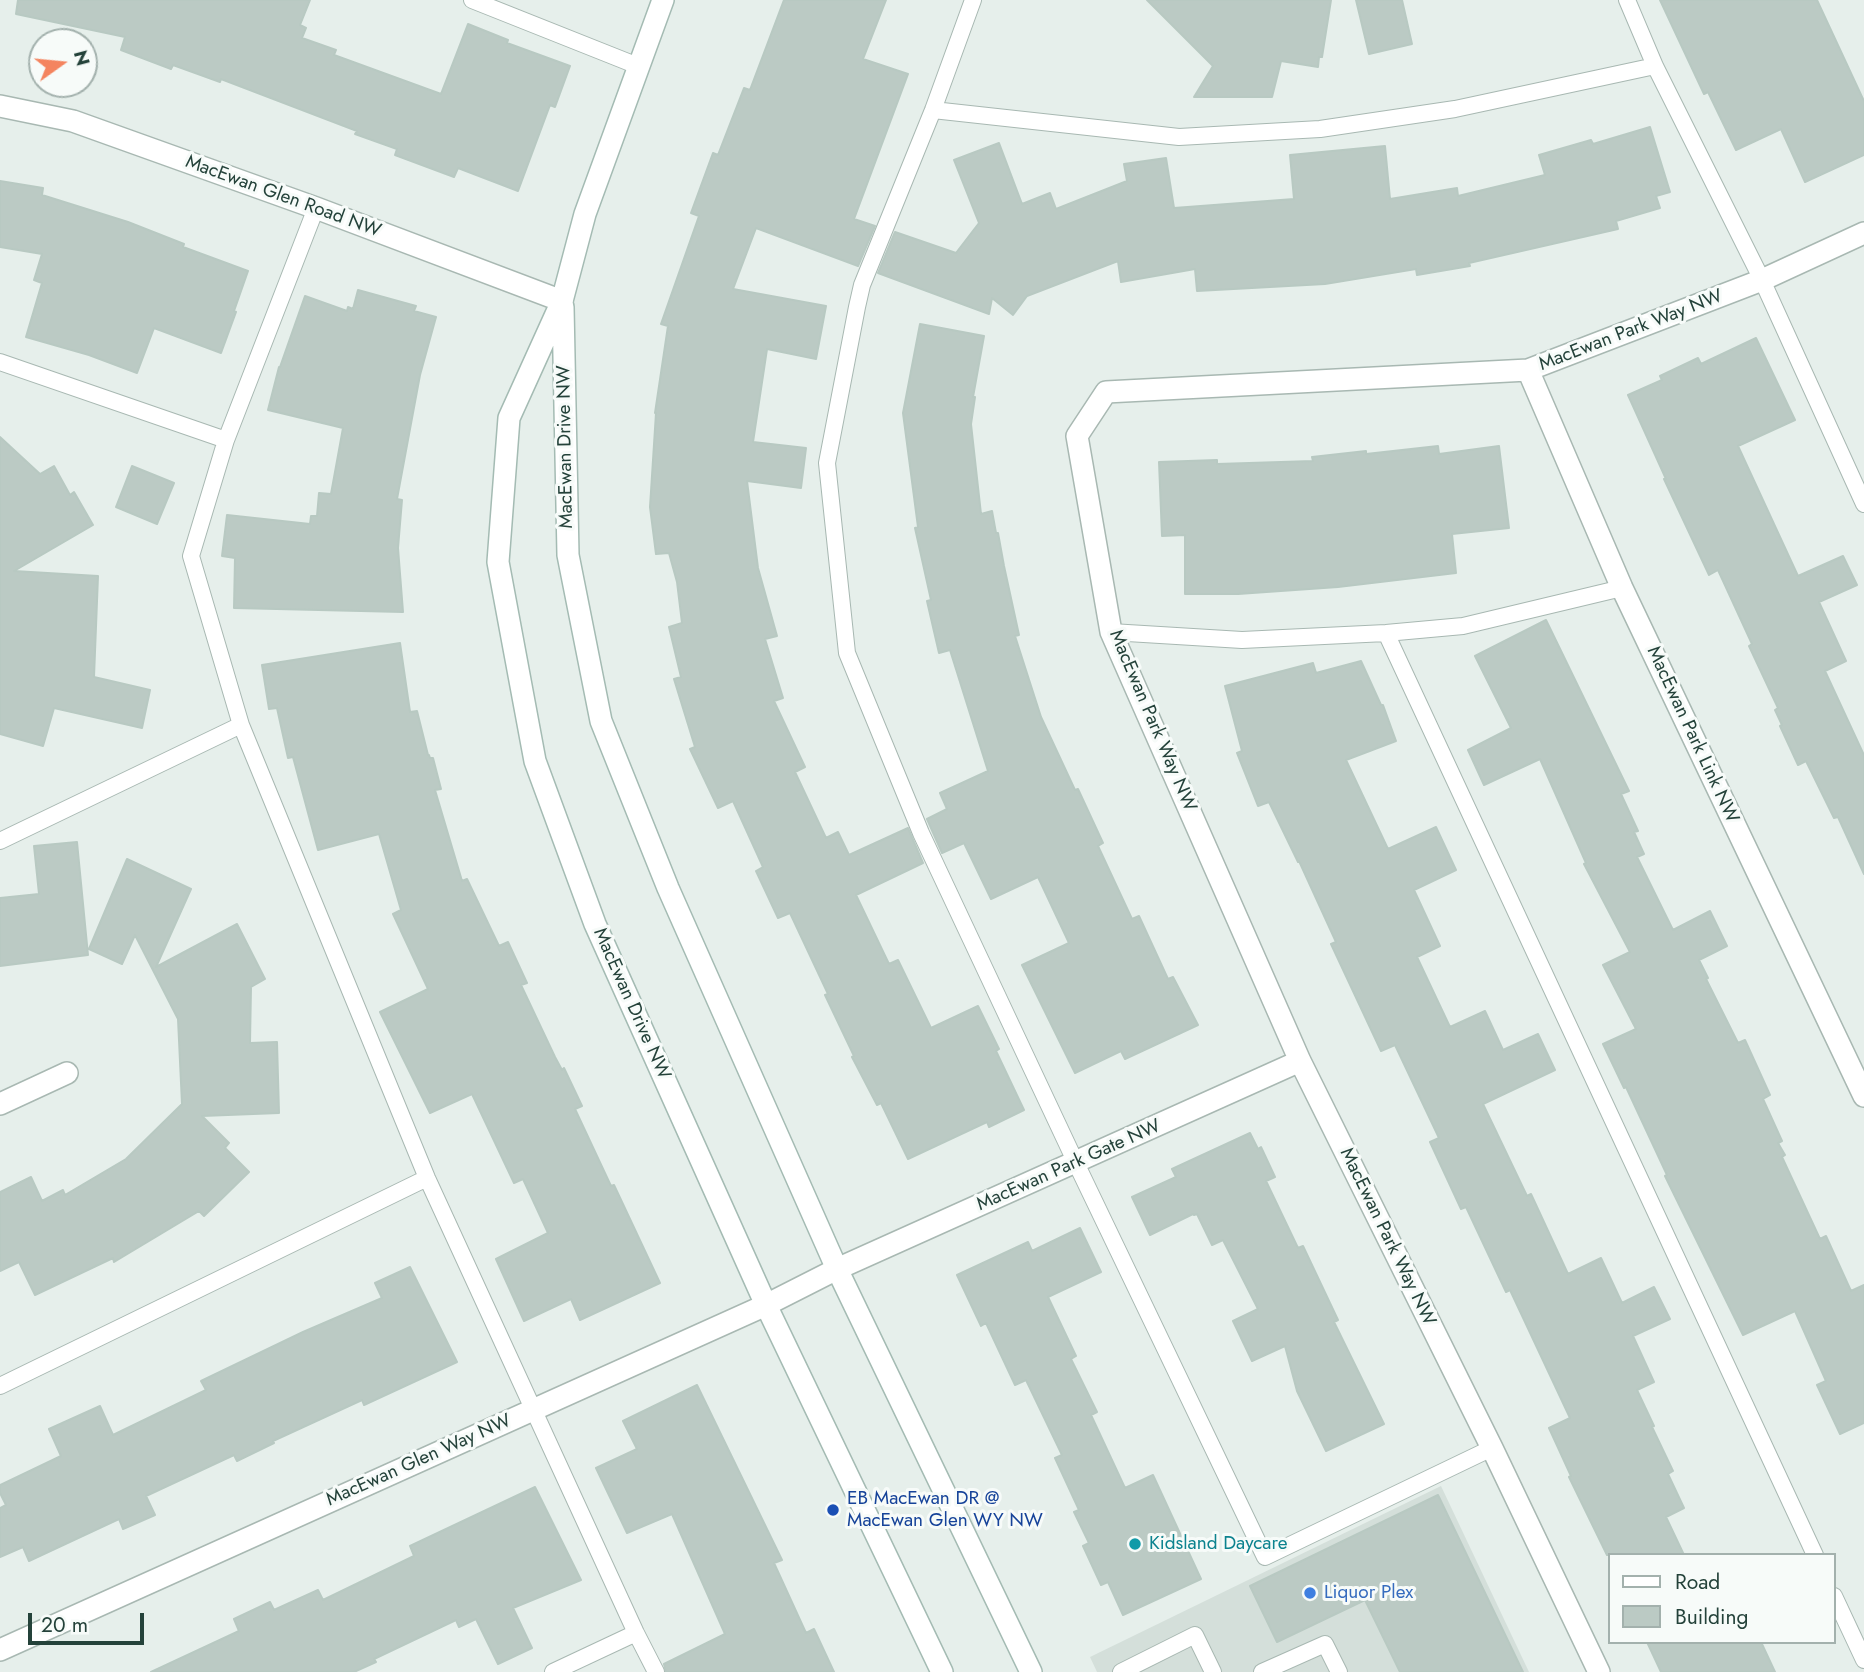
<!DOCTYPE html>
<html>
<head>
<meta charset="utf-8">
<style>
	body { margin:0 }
	#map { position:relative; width:1864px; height:1672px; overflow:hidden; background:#e6efeb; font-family:Jost,sans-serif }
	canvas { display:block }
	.legend { position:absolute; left:1608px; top:1553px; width:228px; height:91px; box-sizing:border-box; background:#f7fbf9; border:2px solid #a3b1ad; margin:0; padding:9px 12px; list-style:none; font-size:21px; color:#24423a }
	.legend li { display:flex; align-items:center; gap:14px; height:35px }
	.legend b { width:35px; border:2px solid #a3b1ad }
	.north { position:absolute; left:28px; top:28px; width:70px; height:70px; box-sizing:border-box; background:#f7fbf9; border:2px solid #a3b1ad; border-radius:50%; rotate:75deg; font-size:19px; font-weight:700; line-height:28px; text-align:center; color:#24423a }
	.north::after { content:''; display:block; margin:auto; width:24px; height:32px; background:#f4845f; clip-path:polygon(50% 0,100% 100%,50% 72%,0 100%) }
	.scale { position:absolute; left:28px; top:1613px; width:116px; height:32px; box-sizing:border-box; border:4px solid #24423a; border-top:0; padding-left:9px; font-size:21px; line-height:24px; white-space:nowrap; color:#24423a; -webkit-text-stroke:5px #f7fbf9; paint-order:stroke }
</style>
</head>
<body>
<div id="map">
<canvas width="1864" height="1672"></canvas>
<ul class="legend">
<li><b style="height:9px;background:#fff"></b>Road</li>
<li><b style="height:19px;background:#bbcac4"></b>Building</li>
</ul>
<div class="north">N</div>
<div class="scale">20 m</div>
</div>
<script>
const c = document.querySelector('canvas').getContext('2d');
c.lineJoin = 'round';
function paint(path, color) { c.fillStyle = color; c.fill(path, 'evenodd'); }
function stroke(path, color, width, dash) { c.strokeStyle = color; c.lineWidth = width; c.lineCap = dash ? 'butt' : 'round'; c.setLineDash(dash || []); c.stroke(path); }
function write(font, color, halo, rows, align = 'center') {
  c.font = font + ' Jost,sans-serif'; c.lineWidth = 6; c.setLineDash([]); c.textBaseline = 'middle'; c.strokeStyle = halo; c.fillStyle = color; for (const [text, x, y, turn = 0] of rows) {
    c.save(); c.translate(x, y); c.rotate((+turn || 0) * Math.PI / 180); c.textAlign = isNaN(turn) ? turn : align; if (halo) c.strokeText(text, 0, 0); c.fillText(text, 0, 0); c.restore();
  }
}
paint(new Path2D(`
	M1441,1486L1529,1672H1097L1090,1657Z`), '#d4dfda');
const building = new Path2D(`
	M18,0H310L300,25L306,28L302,38L336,50L334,55L441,94L468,24L508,40L507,43L570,66L555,107L550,105L518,191L458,168L454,177L395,155L397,149L355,134L357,131L221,79L220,82L173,65L171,69L121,50L125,37L16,14Z
	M784,0H886L863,59L908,74L854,219L875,226L858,266L756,228L733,289L826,306L816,359L767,349L753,442L806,448L801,488L747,481L758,568L777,636L765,639L783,698L774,701L805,767L795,772L826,838L838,832L849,855L908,828L923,863L856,895L889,964L898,960L931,1028L978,1006L999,1049L996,1051L1024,1110L989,1127L987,1122L908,1159L881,1103L877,1105L852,1057L854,1056L825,995L828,994L790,913L778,918L756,871L763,867L733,801L718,808L690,749L695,747L674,679L681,677L669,627L682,623L677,582L669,553L656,554L650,507L656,413H655L668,326L661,324L699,216L691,213L713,153L718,155L744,88L750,90Z
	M1147,0H1331L1322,57H1319L1318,67L1281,61L1272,97H1194L1213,66Z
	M1356,0H1402L1412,44L1369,54Z
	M1660,0H1817L1864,101V155L1805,182L1781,129L1736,150L1708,92L1704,94Z
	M1650,127L1670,192L1656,196L1660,208L1616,221L1618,229L1469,263L1470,266L1417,275L1416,269L1325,284L1197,291L1195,269L1121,282L1118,261L1027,296L1013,315L992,298L989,314L878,273L895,232L956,253L979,223L954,160L999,143L1022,204L1050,193L1056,209L1127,181L1124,164L1166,158L1174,208L1294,199L1290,155L1385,146L1390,199L1457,188L1458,196L1545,175L1539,155L1591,140L1593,144Z
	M0,181L43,188L42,195L128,222L184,244L183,247L248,271L234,311L236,312L221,353L154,328L137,373L89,355L26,337L42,283L34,280L42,254L0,247Z
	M358,290L416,306L414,311L436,317L420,375L397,499L402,500L398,548L403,612L234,608L235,558L222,556L227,515L310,524L311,516H317L319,493L331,494L343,428L268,410L279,367H280L305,296L347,311L348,307L353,309Z
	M920,324L984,336L973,397H975L971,424L981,514L992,511L996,533H998L1004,566L1019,635L1015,636L1041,717L1075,790L1078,789L1103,843L1098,846L1132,919L1139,916L1168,979L1173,977L1198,1025L1125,1059L1121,1051L1075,1073L1022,965L1069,943L1038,877L991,899L964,843L942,853L927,819L947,809L940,793L988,771L950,650L939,653L927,601L931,600L915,528L918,527L903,413Z
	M1756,338L1795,420L1738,446L1798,576L1843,556L1857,585L1819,602L1846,661L1825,671L1864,755V874L1838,817L1834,818L1806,761L1798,765L1780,726L1782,725L1775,710L1778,708L1749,646L1752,644L1718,570L1709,575L1664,479H1666L1628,395L1662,380L1660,376L1698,358L1701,364Z
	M0,437L40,474L54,466L70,495L74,492L93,525L14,571L98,576L94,677L150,690L142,728L54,708L43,746L0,734Z
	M1438,446L1439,454L1499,446L1509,528L1452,534L1456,573L1338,587L1238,594H1185V535L1162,536L1159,462L1217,460V464L1313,461L1312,457L1366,451V454Z
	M132,466L174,483L157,524L116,507Z
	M1546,620L1629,791L1621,794L1638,831L1634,832L1644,854L1637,857L1673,930L1710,911L1727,946L1699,960L1708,978L1706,979L1738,1043L1745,1040L1770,1095L1763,1099L1782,1141L1778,1143L1785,1155L1782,1157L1820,1239L1826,1236L1851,1291L1864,1285V1423L1840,1434L1817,1385L1826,1381L1795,1311L1743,1335L1665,1176L1667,1175L1626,1087L1624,1088L1603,1044L1636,1029L1603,965L1630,952L1584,864L1586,863L1540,759L1484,785L1468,750L1511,728L1475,656Z
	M400,643L410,712L417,711L428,755H429L430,758H433L441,789L435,790L462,881L467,879L499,946L508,942L527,983L521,985L555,1057L562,1070L564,1068L582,1106L575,1109L611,1186L614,1185L660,1283L580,1320L571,1299L524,1321L496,1259L548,1233L523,1179L514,1183L472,1094L430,1113L380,1012L428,989L393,914L401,910L379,834L318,850L293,757L288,758L277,708L269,709L262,665Z
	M1361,661L1381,705H1383L1396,741L1346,760L1388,849L1436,827L1456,870L1414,890L1440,946L1417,957L1450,1027L1485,1011L1503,1050L1538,1034L1555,1070L1483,1104L1527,1196L1531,1194L1568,1274L1601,1258L1622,1303L1654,1287L1670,1319L1633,1336L1654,1382L1637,1390L1654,1426L1652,1427L1673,1471L1668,1474L1684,1508L1666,1517L1684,1555H1607L1569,1477L1571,1476L1549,1428L1570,1418L1510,1290L1506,1292L1466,1207L1461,1209L1430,1142L1439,1138L1395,1045L1381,1051L1331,944L1336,942L1299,861L1298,862L1269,802L1258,806L1237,753L1242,751L1225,686L1313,663L1316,673Z
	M77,842L88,955L0,966V898L39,894L34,846Z
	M127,859L191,889L156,967L237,924L265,979L251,987L250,1043L277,1042L279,1113L202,1116L229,1143L225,1148L249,1172L204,1216L199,1211L114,1262L113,1258L35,1295L19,1262L0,1271V1192L31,1177L42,1201L63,1190L65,1195L126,1159L182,1104L178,1019L135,935L122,964L89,949Z
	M1250,1133L1258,1149L1261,1147L1275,1177L1266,1181L1298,1248L1303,1246L1338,1320L1334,1322L1384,1424L1326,1451L1297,1391L1285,1346L1252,1361L1233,1321L1258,1309L1223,1240L1212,1245L1197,1214L1194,1215L1193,1214L1150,1235L1132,1197L1176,1177L1172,1169Z
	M1080,1228L1101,1272L1048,1297L1076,1356L1071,1359L1097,1412L1091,1415L1125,1488L1153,1475L1201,1579L1123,1615L1108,1582L1101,1585L1083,1546L1089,1543L1074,1512L1079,1510L1055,1458L1062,1455L1026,1380L1015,1385L986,1323L981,1326L957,1275L1028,1242L1032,1251Z
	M410,1267L457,1362L364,1405L362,1400L273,1441L274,1443L237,1461L234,1455L146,1496L155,1515L123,1529L119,1519L29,1561L23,1547L0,1557V1508L6,1505L0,1493V1485L61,1456L49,1429L100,1406L113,1435L206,1390L201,1381L303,1332L382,1298L375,1283Z
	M697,1385L782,1560L774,1563L806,1633L814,1629L834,1672H666L664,1664L725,1634L672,1514L627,1533L596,1468L637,1449L623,1421Z
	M535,1487L581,1580L513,1608L532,1648L498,1664L476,1619L459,1627L456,1620L374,1659L376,1662L354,1672H151L239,1631L234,1619L270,1602L274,1610L318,1590L323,1600L414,1556L410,1546Z
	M1438,1495L1523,1672H1400L1365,1600L1277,1642L1250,1586Z
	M1647,1642H1761L1775,1672H1661Z`);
paint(building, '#bbcac4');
stroke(building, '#b8c9c2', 2);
const lane = new Path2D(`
	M472,0L638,66
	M973,0L933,110L862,285L857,307L827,463L847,653L921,833L1076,1163L1265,1557L1492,1448
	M1627,0L1655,66L1762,280L1864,504
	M933,110L1179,137L1320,129L1455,109L1655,66
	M316,208L226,440L191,556L241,725L427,1178L636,1633L656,1672
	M0,362L226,440
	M1111,632L1242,640L1386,633L1463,626L1622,588
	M1386,633L1815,1555
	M0,841L241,725
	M0,1386L427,1178
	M1834,1596L1864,1660
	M553,1672L636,1633
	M1121,1672L1195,1635L1213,1672
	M1262,1672L1325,1644L1339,1672`);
const street = new Path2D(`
	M0,106L73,121L316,208L562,301
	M1528,370L1622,588L1864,1096
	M0,1104L67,1073
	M0,1650L766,1305L837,1269L1300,1061
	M1599,1672L1492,1448L1300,1061L1111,632L1077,436L1106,392L1528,370L1762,280L1864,233`);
const secondary = new Path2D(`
	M663,0L585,214L562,301L509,418L498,562L535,761L595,924L766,1305L942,1672
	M563,307L568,555L601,721L668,888L837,1269L1031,1672`);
stroke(lane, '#a8b8b2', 18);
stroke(street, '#a8b8b2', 24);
stroke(secondary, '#a4bbb3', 24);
stroke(lane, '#fff', 16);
stroke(street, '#fff', 21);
stroke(secondary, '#fff', 21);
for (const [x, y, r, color] of [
	[833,1510,7,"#1a4fb4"],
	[1135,1544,7,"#0f9aa8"],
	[1310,1593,7,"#3f7fe0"]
]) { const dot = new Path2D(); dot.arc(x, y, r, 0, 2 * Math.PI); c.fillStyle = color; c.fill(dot); stroke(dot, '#f7fbf9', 2.5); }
write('19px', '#24423a', '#f7fbf9', [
	["MacEwan Glen Road NW",283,197,20],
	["MacEwan Park Way NW",1631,331,-21],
	["MacEwan Drive NW",566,447,-91],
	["MacEwan Park Way NW",1152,721,67],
	["MacEwan Park Link NW",1692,735,65],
	["MacEwan Drive NW",631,1004,66],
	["MacEwan Park Gate NW",1069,1166,-24],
	["MacEwan Park Way NW",1387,1237,64],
	["MacEwan Glen Way NW",419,1461,-24]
]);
write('19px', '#164399', '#f7fbf9', [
	["EB MacEwan DR @",847,1499],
	["MacEwan Glen WY NW",847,1521]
], 'left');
write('19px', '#0d838f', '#f7fbf9', [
	["Kidsland Daycare",1149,1544]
], 'left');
write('19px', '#366cbe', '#f7fbf9', [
	["Liquor Plex",1324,1593]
], 'left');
</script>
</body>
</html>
